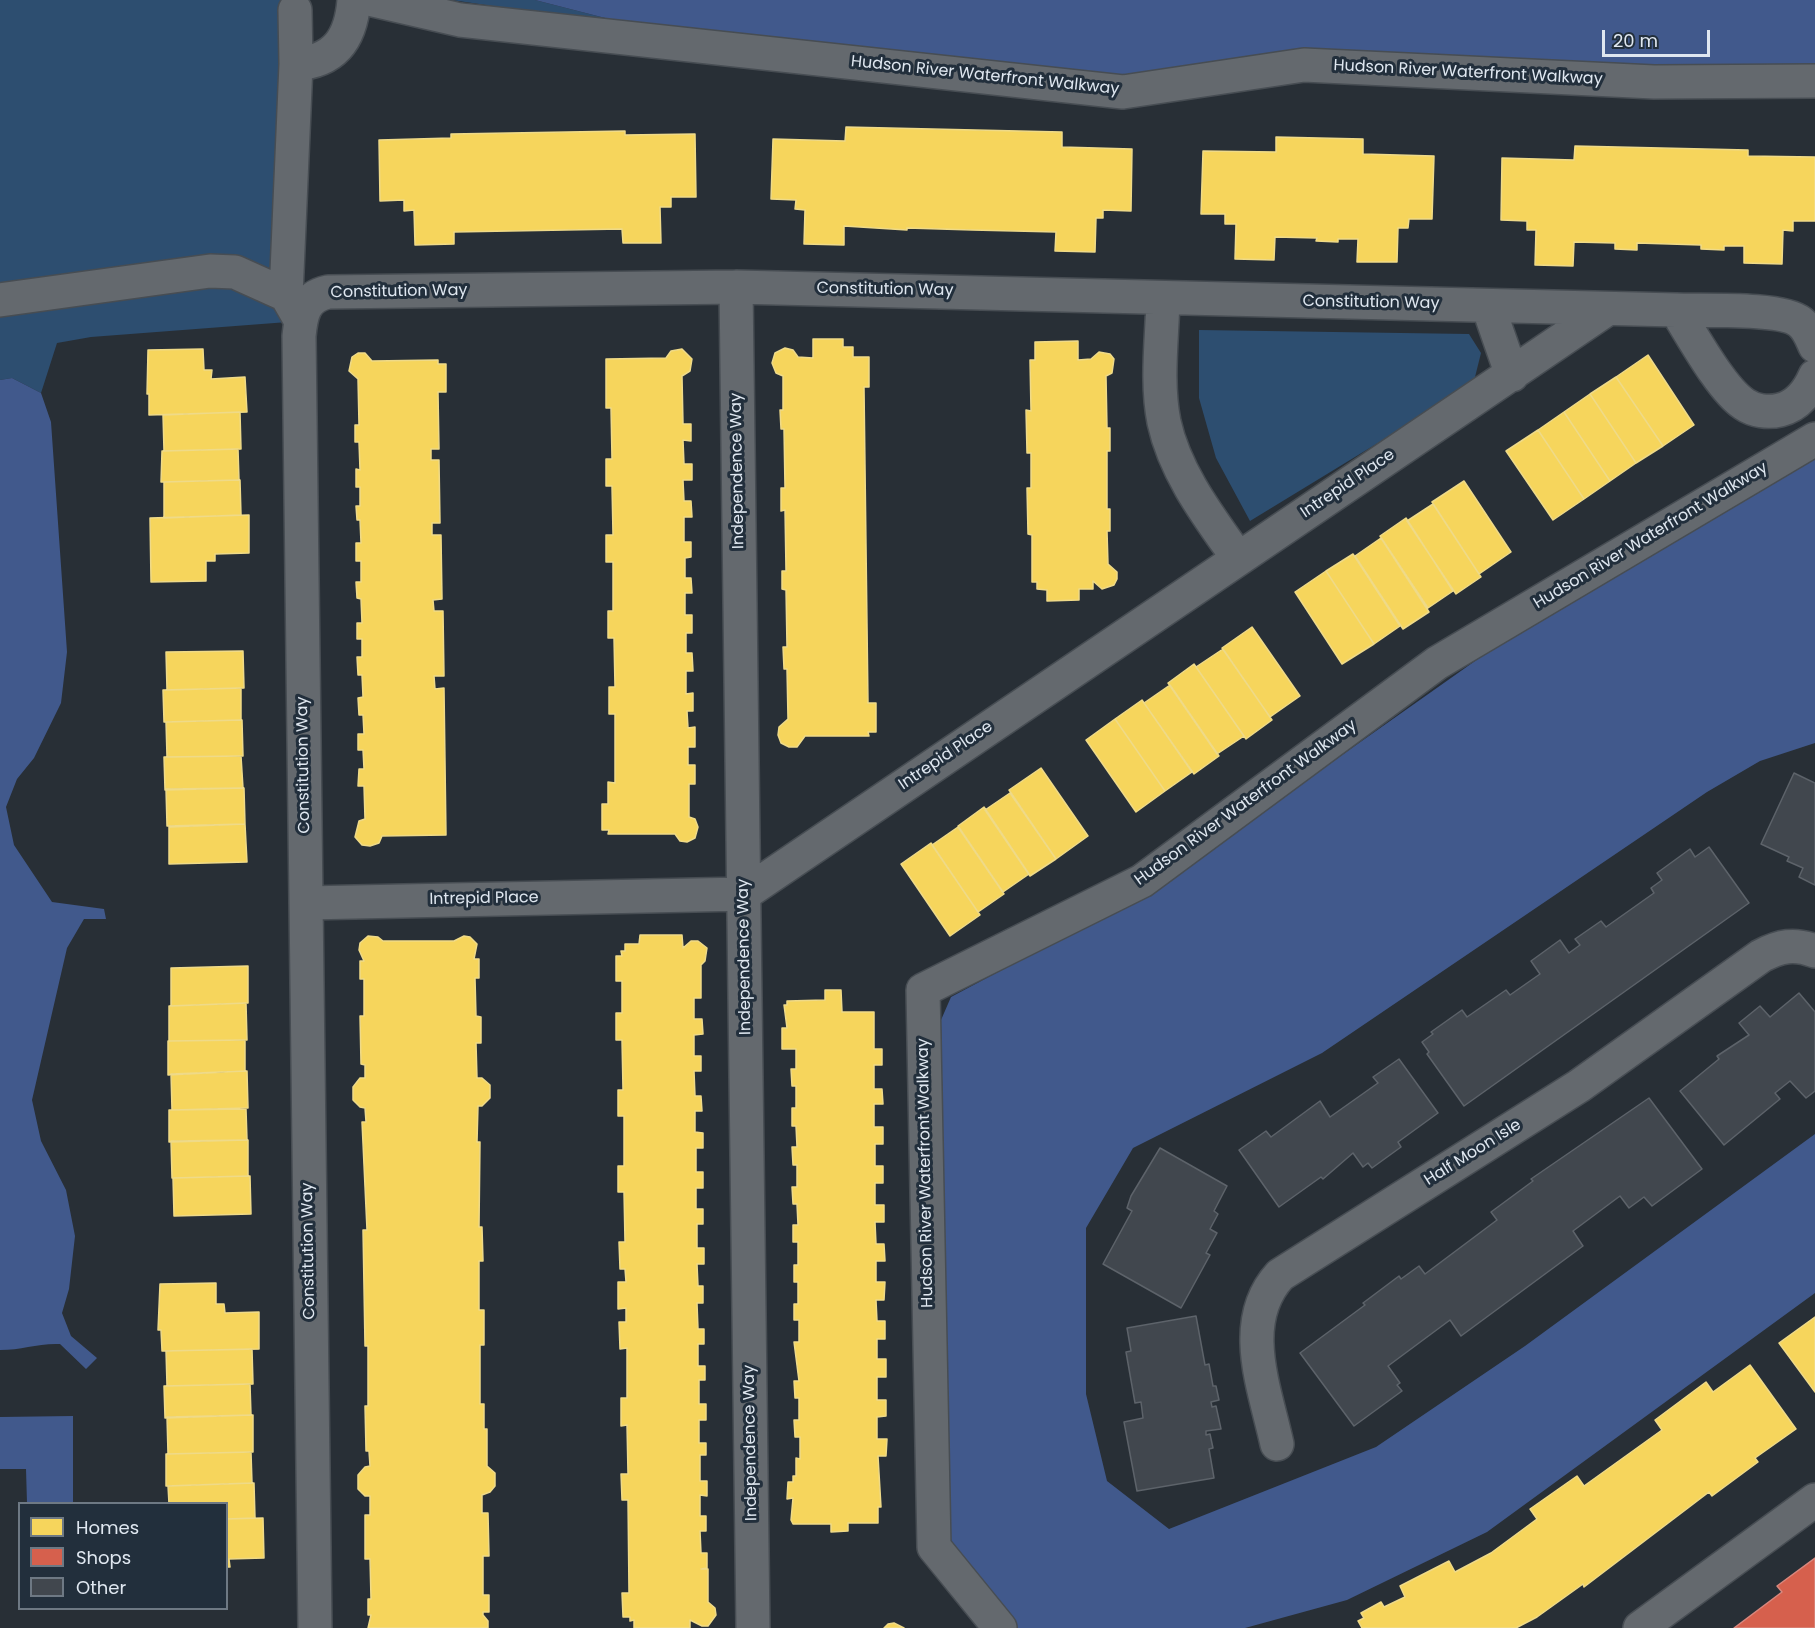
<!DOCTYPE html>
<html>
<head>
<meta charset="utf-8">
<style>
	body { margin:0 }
	#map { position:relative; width:1815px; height:1628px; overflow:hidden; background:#282f36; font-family:Poppins,sans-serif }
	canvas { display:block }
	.legend { position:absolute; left:18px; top:1502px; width:210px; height:108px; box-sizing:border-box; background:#222f3c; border:2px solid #6e7984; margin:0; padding:8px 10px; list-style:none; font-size:18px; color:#dfe7f0 }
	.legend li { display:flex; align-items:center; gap:12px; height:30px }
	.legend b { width:30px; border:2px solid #6e7984 }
	.scale { position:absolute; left:1602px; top:30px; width:108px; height:27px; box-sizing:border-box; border:3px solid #dfe7f0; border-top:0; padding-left:8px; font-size:18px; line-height:21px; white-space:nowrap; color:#dfe7f0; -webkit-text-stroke:4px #222f3c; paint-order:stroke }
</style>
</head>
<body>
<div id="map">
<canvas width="1815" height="1628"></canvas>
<ul class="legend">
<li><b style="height:16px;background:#f6d55c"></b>Homes</li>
<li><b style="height:16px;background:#d6604d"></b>Shops</li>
<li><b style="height:16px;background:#41474e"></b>Other</li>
</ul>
<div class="scale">20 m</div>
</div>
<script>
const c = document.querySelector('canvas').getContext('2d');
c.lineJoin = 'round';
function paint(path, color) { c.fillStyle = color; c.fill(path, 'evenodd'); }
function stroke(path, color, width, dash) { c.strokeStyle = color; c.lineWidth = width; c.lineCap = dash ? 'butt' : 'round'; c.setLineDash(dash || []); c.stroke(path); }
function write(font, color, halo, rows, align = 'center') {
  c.font = font + ' Poppins,sans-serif'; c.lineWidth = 6; c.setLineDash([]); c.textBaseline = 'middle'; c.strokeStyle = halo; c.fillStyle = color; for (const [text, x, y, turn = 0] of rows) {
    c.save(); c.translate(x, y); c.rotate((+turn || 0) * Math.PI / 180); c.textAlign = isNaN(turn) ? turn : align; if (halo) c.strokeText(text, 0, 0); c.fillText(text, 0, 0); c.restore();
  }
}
paint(new Path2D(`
	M0,0H290L301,321L91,337L57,343L41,393L12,378L0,380Z
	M452,0H535L648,29Z
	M1199,330L1469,334L1481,353L1473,385L1250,521L1216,458L1199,398Z`), '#2d4e70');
paint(new Path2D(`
	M535,0H1815V71L1122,81L648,29Z
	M12,378L41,393L51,422L67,652L61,703L34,758L17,779L6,807L14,845L52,902L104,909L106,919H84L67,948L32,1100L41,1141L66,1190L75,1236L69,1289L62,1313L71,1336L97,1358L86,1369L60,1344C38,1343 22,1350 0,1350V380Z
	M1815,455V743L1760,761L1707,792L1322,1053L1133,1148L1086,1228V1394L1107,1481L1169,1529L1376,1447L1525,1346L1815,1134V1293L1487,1532L1347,1600L1245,1628H1017L950,1549L941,1020L951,997L1148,892L1492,649Z
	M73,1416V1503H27L26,1469H0V1417Z`), '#41598c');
const homes = new Path2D(`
	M846,127L1062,132V147L1132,149L1131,211L1103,210V218H1096L1095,252L1055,251L1056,232L972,230L907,228V230L844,226V245L804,244L805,210L795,209L796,200L771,199L773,139L845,141Z
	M625,131V135L695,134L696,197H671V207H660L661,243H623L622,229L454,232V244L415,245L414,210L404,211V200L380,201L379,140L451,138V134Z
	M1276,137L1363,139V154L1434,156L1432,219H1409L1408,228H1398L1397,262H1357L1358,239H1338V242L1316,241L1317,238L1275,237L1274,260L1235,259L1236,224H1225V214H1201L1203,151L1276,152Z
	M1575,146L1748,150V156L1815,157V221H1793V231L1783,230L1782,264L1744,263V246H1724V250L1701,249V245L1637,243V250L1615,249V243L1574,242L1573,266L1535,265L1536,230H1527V221L1501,220L1502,158L1574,160Z
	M813,339H843V347H853V357H869V387H864L868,703H876V732H868L869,736H805L797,747H789L781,743L778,735L779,727L788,719L787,669H784L783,647H787L786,590L782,589V571H786L785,510L781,511V488H785L784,429H781L780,410H783V376L776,373L772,363L775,353L785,348L793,350L798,357L813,358Z
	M1078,341V360L1091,359L1099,352L1110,354L1114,359L1112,373L1106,376L1107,428H1110V451H1107V509H1110V531H1107L1108,564L1117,572V579L1114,585L1102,589L1093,581V589H1079V600L1047,601V590L1037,589V582H1032V535L1028,534L1027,488H1031V453H1027L1026,410L1031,411L1030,360H1035V342Z
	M203,349L204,370H212L211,379L245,377L247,412L149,415V394H147L148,350Z
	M682,349L692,359L690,371L682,376L683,424H691V441L683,440L684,464H692V480H683L684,501H691L692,517H684V542H691V557L685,558V578H691L692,593H685V615H692V633H686V653H692L693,671H686V694L693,693V711H687L688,728L695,727V747H688V765H695V784H689V817L695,819L698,827L695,838L687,842L680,841L675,834H608L609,830H602V804H608V782L615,783V714H609V687H615L614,638H608V611H613V562H606V535H613L612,486H606V459H612L611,408H606V359L666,358L671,351Z
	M358,353H365L372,361L438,360V364H446V392H438L439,449H431V460H439L440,523H432V535H441L442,599L433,600L434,611H443L444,676H434L435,689L444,688L446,835L382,836L379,843L370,846L362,845L355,837L359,821L365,819L364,786H358L359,769H364L363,750H358V734H364L363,715H359L358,698L363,697L362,675H358L357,657H362V639H357V623H362L361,599L357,598L356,582H361V561H356V543H361L360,520H357L356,506H360V487H356V469L360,470L359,442H355V425H359L358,379L349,371L352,357Z
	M1648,355L1694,425L1663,446L1616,377Z
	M1616,377L1663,446L1636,463L1590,394Z
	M1590,394L1636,463L1610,481L1564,412Z
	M240,412L241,449L164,451L163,415Z
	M1564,412L1610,481L1584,499L1538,430Z
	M1538,430L1584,499L1553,520L1506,451Z
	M238,449L239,480L161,482L162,451Z
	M240,480L241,515L164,518V482Z
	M1464,481L1511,552L1479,574L1432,502Z
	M1433,504L1481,577L1456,594L1407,521Z
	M249,515V553L215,554V561H206V581L151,582L150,518Z
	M1406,518L1453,591L1428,608L1380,536Z
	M1381,538L1429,612L1403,629L1355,556Z
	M1353,554L1400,626L1374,644L1326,571Z
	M1326,571L1374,644L1342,664L1295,592Z
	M1252,627L1300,696L1270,717L1222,648Z
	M1223,649L1272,720L1246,739L1196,667Z
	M243,651L244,688L167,690L166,652Z
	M1194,664L1244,736L1217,754L1168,683Z
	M1170,685L1219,756L1194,774L1144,703Z
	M241,688V720L164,722L163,690Z
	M1142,700L1192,772L1165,791L1115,719Z
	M1115,719L1165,791L1136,812L1086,740Z
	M242,720L243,756L167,757L166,722Z
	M241,756L243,788L165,790L164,757Z
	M1041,768L1088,836L1056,859L1009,790Z
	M244,788L245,824L167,826L166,789Z
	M1010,793L1056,859L1030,876L985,810Z
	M984,807L1029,874L1003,892L958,826Z
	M245,824L247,862L169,864V827Z
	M958,827L1004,894L978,912L932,845Z
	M931,843L980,915L950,936L901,864Z
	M640,935H682L683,948L691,941H698L707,948L705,961L701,965V998H694V1019H702L703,1034L694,1035V1056H701V1071H694L695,1096H701L702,1111H695V1132L703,1133V1148H696V1172H703V1188H696V1209H703V1224H697V1248H704V1264H697L698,1286H703V1303H697L698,1329H704V1344H698V1366H705V1380H699V1404H706V1420H699V1443H706V1455H700V1481H707V1496L700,1495V1516H706V1531H700L701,1553H707V1568L701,1569H708V1602L715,1608L716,1615L708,1626H702L690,1620V1628H634V1620L630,1621V1617H623L622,1593H629L628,1500H622L621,1474H628L627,1425L621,1426V1398H627V1348L620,1349L619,1322H626V1308L618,1309V1282H626L625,1269H620L619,1242H625L624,1192H618V1166H624V1116H618V1090H623L622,1040H616V1013H622V981H616V956H622L621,951H625V944H639Z
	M368,936L378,937L383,941H454L464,936L470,937L477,944L474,959H479V978H475L476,1016L481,1017V1043H476L477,1078H482L490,1085V1098L482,1106H478L477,1142H480L479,1227H482L483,1261H479V1310H484V1345H480V1404H484V1429H487V1466L495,1473V1486L490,1492L482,1495V1513H488L489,1556H483V1595H489V1612H483V1615L488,1621V1628H368L371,1615H368V1599H371L370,1559H365V1515H370V1496H365L358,1489V1475L365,1467L370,1466L369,1451H366L365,1406H368V1346H365L363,1230H367L362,1122H366L365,1108L360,1107L353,1100V1087L360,1078H365V1065L361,1064L360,1016H364V979H360V961H364L359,950L360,943Z
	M248,966V1003L171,1006V968Z
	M825,990H841L842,1012H874V1049H882V1065H874V1089H882L883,1104H874V1127H883V1144H875V1166H883V1183H875V1205H884V1222H875L876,1244H884L885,1261H876V1282H885L884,1300H876L877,1321H885V1339H877V1359H886V1377H877V1400H886V1416L877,1417V1439H887L886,1456H878L881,1507H878V1523H848V1531L831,1532V1524H793L791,1520L793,1498L787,1499L788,1482H793V1476H796V1458L800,1459V1437H795L794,1420H799V1398H795L794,1381H799L794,1342H799V1320H794V1304H798V1282H794V1265H798V1242H793V1225H798L797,1204H793L792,1187H797V1165H793L792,1147H797L796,1126H792V1108H796V1086H792L791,1069H796V1049H782V1028H787L784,1005H787V1001L825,1000Z
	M246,1003L247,1040L169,1041V1006Z
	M245,1040V1071L168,1075V1041Z
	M247,1071L248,1108L172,1110L171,1074Z
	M246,1109L247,1140L169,1142V1110Z
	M248,1140V1176L172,1178L171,1141Z
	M250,1176L251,1214L174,1216L173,1178Z
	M216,1283V1304H224L225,1313L259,1312V1349L162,1351L161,1330H158L160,1284Z
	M1815,1317V1392L1779,1343Z
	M252,1349L253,1384L167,1386L166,1351Z
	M1750,1365L1796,1429L1755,1458L1758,1462L1712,1496L1709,1492L1584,1587L1583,1584L1537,1617L1516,1628H1362L1358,1621L1364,1618L1361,1613L1381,1602L1384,1607L1405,1597L1400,1586L1449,1561L1455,1572L1491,1553L1537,1519L1530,1509L1577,1476L1584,1486L1662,1430L1655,1420L1706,1382L1713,1392Z
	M250,1384L251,1415L165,1418L164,1386Z
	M253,1415V1452L168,1454L167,1417Z
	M251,1452L252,1483L166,1486V1454Z
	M254,1483L255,1518L226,1519V1504H169L168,1486Z
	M263,1518L264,1558L229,1559L230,1567H226V1519Z
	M894,1623L904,1628H884L888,1624Z`);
paint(homes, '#f6d55c');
stroke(homes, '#efda88', 1.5);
const shops = new Path2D(`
	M1815,1558V1628H1734L1782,1592L1777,1586Z`);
paint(shops, '#d6604d');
stroke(shops, '#d9887e', 1.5);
const building = new Path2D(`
	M1794,773L1815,783V885L1799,877L1803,868L1787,861L1789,857L1761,844Z
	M1709,847L1749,903L1464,1106L1427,1054L1429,1052L1422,1042L1433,1034L1431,1032L1462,1010L1467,1017L1506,990L1510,995L1540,974L1531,961L1560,940L1569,953L1580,945L1575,939L1601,921L1606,927L1654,893L1651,888L1662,880L1657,873L1690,849L1695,857Z
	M1799,993L1815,1012V1091L1806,1098L1790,1081L1775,1093L1780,1099L1724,1145L1680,1091L1719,1059L1717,1056L1749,1035L1739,1023L1760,1006L1770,1017Z
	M1399,1059L1438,1113L1398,1142L1401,1147L1372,1168L1368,1163L1363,1167L1353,1153L1323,1179L1321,1177L1279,1207L1239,1150L1266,1131L1271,1137L1320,1101L1330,1117L1378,1083L1373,1077Z
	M1649,1098L1702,1169L1652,1206L1644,1197L1629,1208L1620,1196L1573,1231L1583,1246L1461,1336L1450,1320L1388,1366L1400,1383L1397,1385L1402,1391L1354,1426L1300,1353L1365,1305L1363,1303L1399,1276L1401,1279L1419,1266L1425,1274L1497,1220L1491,1212L1533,1181L1531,1179Z
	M1160,1148L1227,1186L1214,1211L1218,1214L1210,1229L1217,1233L1206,1253L1210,1255L1181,1308L1103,1264L1132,1211L1127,1208L1131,1196Z
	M1196,1316L1205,1365L1209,1364L1213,1386H1216L1219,1400L1211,1402L1212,1407L1216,1406L1221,1429L1206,1431V1435L1210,1434L1213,1448L1209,1449L1214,1478L1137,1491L1124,1422L1143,1418L1141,1402L1135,1403L1126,1352L1131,1351L1127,1328Z`);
paint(building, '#41474e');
stroke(building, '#5d636a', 1.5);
const street = new Path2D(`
	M373,0L460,20L1123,92L1304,65L1654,82L1815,81
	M295,10L296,64L286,295L301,321
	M296,64C336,61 351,38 354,0
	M736,287L753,1628
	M1163,299C1162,339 1156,382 1164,422C1175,473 1209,517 1238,558
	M0,300L210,271L235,272L286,295
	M1488,306L1512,375
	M1815,346C1811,337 1808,328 1800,322C1782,307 1702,311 1676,310C1692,335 1721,389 1744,404C1754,411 1768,413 1780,410C1797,406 1808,392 1815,376
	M306,903L744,894L1607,309
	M1277,1444C1265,1389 1237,1322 1280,1275L1579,1086L1761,956C1780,946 1794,943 1815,951
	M315,1628L299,336C301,315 304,297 328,292L736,287L1676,310
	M1000,1628L934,1547L923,990L1142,881L1437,663L1815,439
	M1640,1628L1815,1500`);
stroke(street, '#474d53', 36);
stroke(street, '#64696e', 33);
write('16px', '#dfe7f0', '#222f3c', [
	["Hudson River Waterfront Walkway",1468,73,3],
	["Hudson River Waterfront Walkway",985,76,6],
	["Constitution Way",885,290,1],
	["Constitution Way",399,292,-1],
	["Constitution Way",1371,303,1],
	["Independence Way",738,471,-91],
	["Intrepid Place",1348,484,-34],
	["Hudson River Waterfront Walkway",1651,536,-31],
	["Intrepid Place",946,756,-34],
	["Constitution Way",304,765,-91],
	["Hudson River Waterfront Walkway",1246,803,-36],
	["Intrepid Place",484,899,-1],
	["Independence Way",745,957,-91],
	["Half Moon Isle",1473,1153,-32],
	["Hudson River Waterfront Walkway",926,1173,-91],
	["Constitution Way",309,1251,-91],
	["Independence Way",751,1443,-91]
]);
</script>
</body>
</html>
